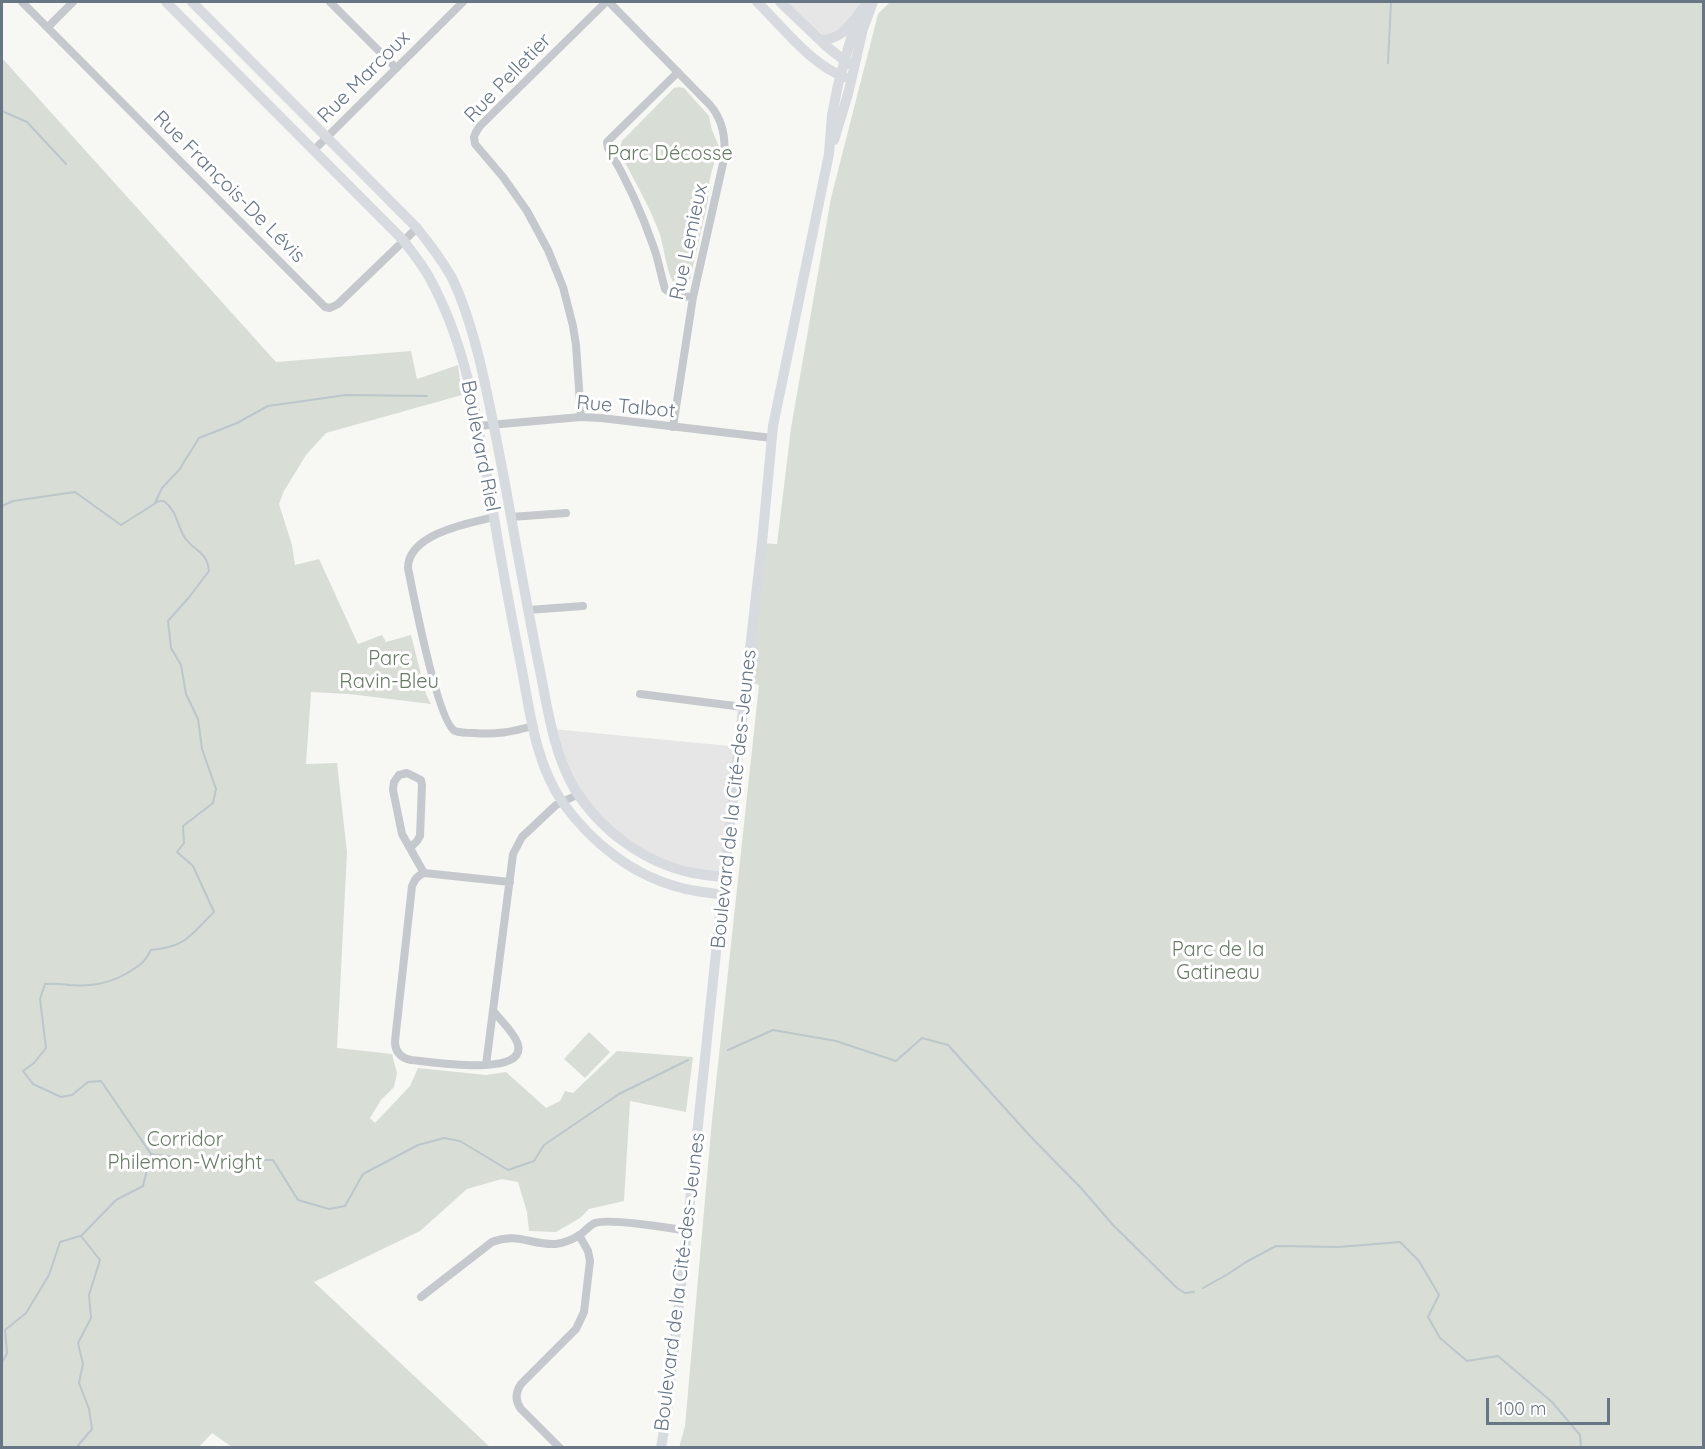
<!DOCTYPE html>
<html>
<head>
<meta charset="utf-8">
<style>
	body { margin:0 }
	#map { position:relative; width:1705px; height:1449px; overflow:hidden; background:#f7f7f4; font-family:Quicksand,sans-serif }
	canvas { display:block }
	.frame { position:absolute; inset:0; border:3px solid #677585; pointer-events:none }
	.scale { position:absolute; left:1486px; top:1398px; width:124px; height:27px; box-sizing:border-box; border:3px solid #677585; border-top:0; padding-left:8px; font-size:18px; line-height:21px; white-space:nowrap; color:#677585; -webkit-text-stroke:4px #fff; paint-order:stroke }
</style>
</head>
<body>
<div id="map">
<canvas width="1705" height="1449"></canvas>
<div class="frame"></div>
<div class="scale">100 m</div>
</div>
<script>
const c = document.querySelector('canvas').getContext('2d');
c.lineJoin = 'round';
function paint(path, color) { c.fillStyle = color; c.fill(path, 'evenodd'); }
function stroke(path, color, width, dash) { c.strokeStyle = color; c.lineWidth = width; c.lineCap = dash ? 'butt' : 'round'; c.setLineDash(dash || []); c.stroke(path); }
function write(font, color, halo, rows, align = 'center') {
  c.font = font + ' Quicksand,sans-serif'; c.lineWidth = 6; c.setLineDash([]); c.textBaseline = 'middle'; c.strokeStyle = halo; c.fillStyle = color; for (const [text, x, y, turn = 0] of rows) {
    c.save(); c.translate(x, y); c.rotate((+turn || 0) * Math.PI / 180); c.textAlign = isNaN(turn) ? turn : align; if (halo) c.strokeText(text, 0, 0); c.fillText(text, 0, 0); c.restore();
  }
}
paint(new Path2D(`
	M780,2H868L828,40Z
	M552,729L740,747L725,877L643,855L579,794Z`), '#e5e6e5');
paint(new Path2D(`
	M890,2H1703V1447L679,1448L685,1426L712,1120L759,685L747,681L762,543L777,544L791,428L831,198L878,14Z
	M2,58L276,362L411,351L417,379L458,365L462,395L326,433L306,455L284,491L279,504L292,545L295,565L319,559L358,644L382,635L386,642L411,635L426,694L431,704L349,694L311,692L306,764L337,763L347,852L337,1048L392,1054L397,1073L394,1087L381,1100L370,1118L375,1123L410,1086L418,1068L486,1075L506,1072L546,1108L560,1101L565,1091L573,1093L617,1051L693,1057L686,1112L630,1101L624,1201L589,1209L580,1218L556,1232L529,1231L527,1212L518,1182L502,1179L467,1189L420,1231L314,1282L490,1447H232L212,1433L199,1447H2Z
	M679,87L684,88L709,116L712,130L720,149C712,165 708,183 708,201L689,284C685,291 680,290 675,284C667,276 664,247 660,235C650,206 633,179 619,151L622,141L674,88Z
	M589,1032L610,1052L585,1078L564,1059Z`), '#d8ded5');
stroke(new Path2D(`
	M1388,63L1391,2
	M2,111L27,122L66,164
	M155,503L162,488L179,470L199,438L237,423L268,406L346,395L427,396
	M2,506L13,501L75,492L121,525L159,501H164C178,512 176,524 185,538C195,552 207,551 209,571L190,596L168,621L171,648L181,665L186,694L198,719L202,749L216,789L213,803L183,826L184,843L177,852L193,866L214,912C189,936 188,946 151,950C146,960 142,964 132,970C113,983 92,987 69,985C60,984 54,983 45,984L40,999L46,1048L34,1063L23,1071L33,1084L61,1097L72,1095L88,1082L101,1081L151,1154L143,1186L116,1200L81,1236L100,1260L89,1295L91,1318L78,1343L83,1364L79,1383L89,1409L92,1429L76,1448
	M728,1050L773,1030L836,1041L896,1061L922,1038L948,1045L1030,1136L1081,1188L1113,1225L1177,1288L1185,1293L1194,1292
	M151,1154L195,1160H273L298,1200L329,1209L345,1206L363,1174L418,1145L444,1138L460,1141L508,1170L534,1161L544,1145L619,1094L688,1060
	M1203,1288L1228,1274L1246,1262L1276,1246L1339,1247L1400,1242L1419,1261L1439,1295L1428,1317L1440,1338L1467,1361L1498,1356L1552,1402L1580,1435L1581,1448
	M2,1363L7,1353L5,1330L26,1313L49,1275L60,1242L80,1236`), '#bcc6cb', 2);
stroke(new Path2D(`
	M22,2L325,307L330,308L338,304L417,228
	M330,2L396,68
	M609,2L710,105C723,120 726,140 724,159L693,297L673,427
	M48,27L73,2
	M678,72L607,142L608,148C627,180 642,213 654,248C659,262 661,276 665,289C673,297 682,296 693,297
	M314,150L463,2
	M581,417L576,345L573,326L563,287L548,250L527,211L503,177L475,144L474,137L476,132L480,126L606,2
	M478,426L581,417L601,418L772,438
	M494,517C468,523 408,534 408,568C413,593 438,723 455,731C461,733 468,733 474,733C496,735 511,732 533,726
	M511,517L566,513
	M528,610L583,606
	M640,694L743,707
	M411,847L417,841L420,836L422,785L421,780L407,773L399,775L394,782L393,790L402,834L424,873
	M493,1011C500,1019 516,1035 518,1045C526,1078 427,1061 411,1060C401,1058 395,1052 395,1041L412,886C415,879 417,876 424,873L510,882
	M486,1065L513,854L522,837L556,805L579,794
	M421,1297L492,1242C517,1232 531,1245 555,1244C564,1243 574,1239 581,1234C586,1230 590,1225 595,1223C607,1218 671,1228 687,1231
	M560,1448L521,1409C515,1401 515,1393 521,1384L576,1329L584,1312L590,1261L588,1251L579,1235`), '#c5c8cc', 8);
stroke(new Path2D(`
	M166,2L403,240C412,252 422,264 429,277C467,345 478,424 491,499C500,555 510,610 521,665C530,711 535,763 563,803C592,843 633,876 682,888C695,892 709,892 722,895
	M192,2L417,228C429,243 441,259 451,276C464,302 472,330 479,358C489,398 496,438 504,478C515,539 526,601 538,661C547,703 552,750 574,788C600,830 644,863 693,873C704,875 714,876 725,877
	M757,2C782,26 812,66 845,77
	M780,2L826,46L849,64
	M820,40C836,39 843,34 853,21
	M834,140L848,94L863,29L873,2
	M661,1448L667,1412L687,1231L722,895L762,543L773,426L829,154L832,115L838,85L857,16L868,2`), '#d7dadf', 10);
write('20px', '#677585', '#fff', [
	["Rue Marcoux",364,77,-45],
	["Rue Pelletier",508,78,-46],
	["Rue François-De Lévis",229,187,45],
	["Rue Lemieux",689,242,-78],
	["Rue Talbot",626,407,5],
	["Boulevard Riel",480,446,79],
	["Boulevard de la Cité-des-Jeunes",734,799,-84],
	["Boulevard de la Cité-des-Jeunes",680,1282,-83]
]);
write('20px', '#687c65', '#fff', [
	["Parc Décosse",670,154],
	["Parc",389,659],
	["Ravin-Bleu",389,682],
	["Parc de la",1218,950],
	["Gatineau",1218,973],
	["Corridor",185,1140],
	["Philemon-Wright",185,1163]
]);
</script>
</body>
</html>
